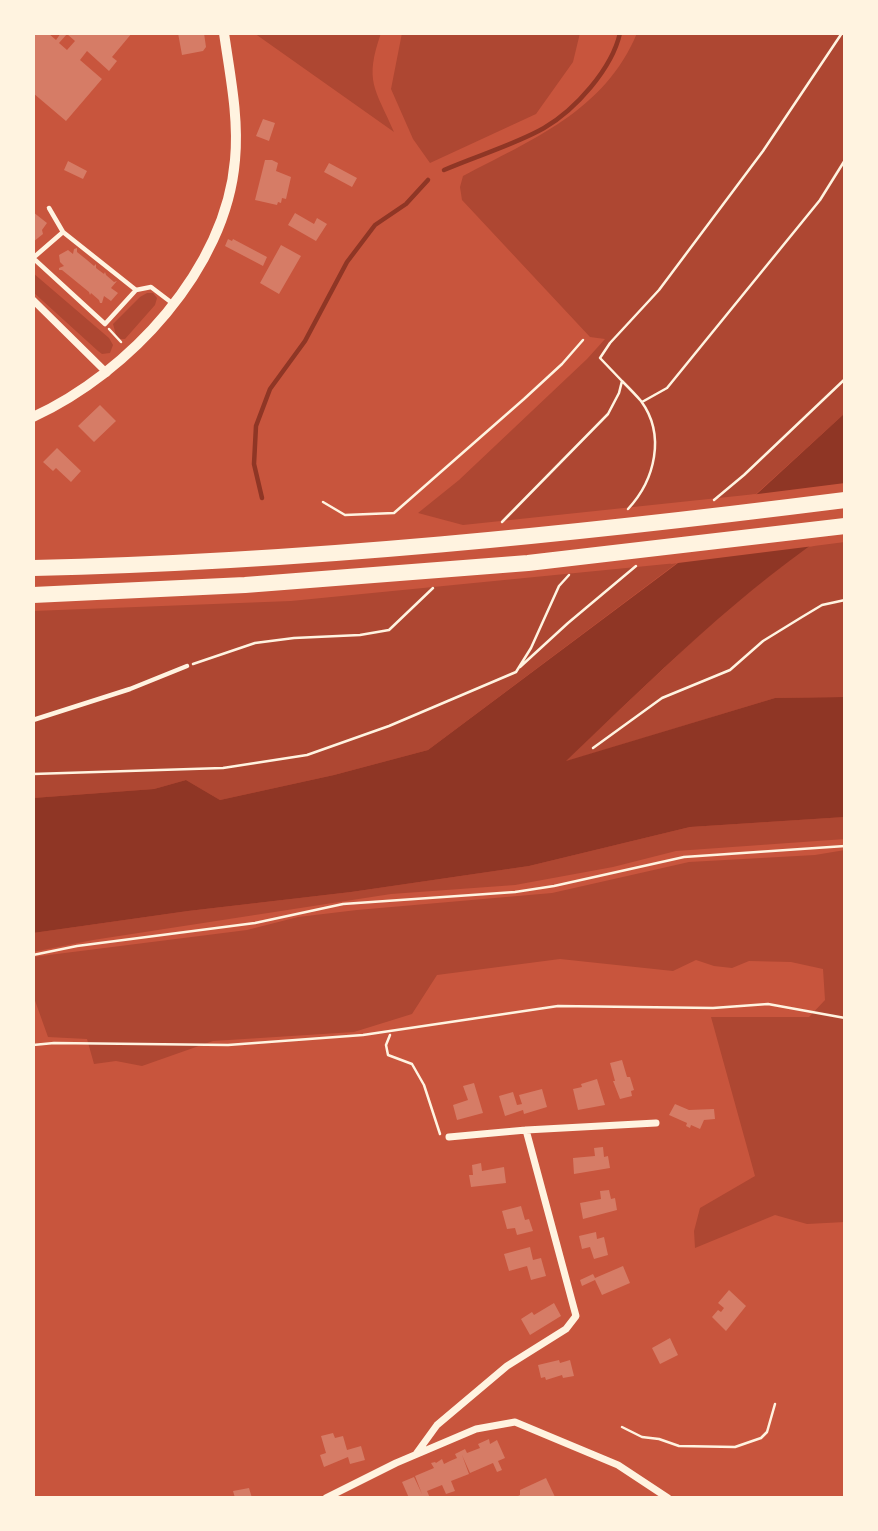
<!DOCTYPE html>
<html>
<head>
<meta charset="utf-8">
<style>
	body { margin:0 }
	#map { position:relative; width:878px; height:1531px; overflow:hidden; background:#c8553d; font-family:Signika,sans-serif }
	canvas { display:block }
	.frame { position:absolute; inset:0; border:35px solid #fff3e0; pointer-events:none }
</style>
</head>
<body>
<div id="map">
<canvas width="878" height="1531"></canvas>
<div class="frame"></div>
</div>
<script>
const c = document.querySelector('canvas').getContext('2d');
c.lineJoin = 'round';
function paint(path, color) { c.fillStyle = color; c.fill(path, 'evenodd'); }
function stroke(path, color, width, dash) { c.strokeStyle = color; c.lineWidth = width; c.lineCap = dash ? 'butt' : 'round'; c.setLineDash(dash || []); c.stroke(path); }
paint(new Path2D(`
	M254,33H381C364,82 375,88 394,132Z
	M402,33H580L573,62L536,114L430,163L413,139L391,89Z
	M637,33H845V413L756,494L463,525L418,513L459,480L587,359L605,339L590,337L462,200L460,187L463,176C531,140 605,111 637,33Z
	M33,273L109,338L113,345L110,353L102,354L98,351L33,292Z
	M147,293H153L157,298L155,305L125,339H120L116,335L113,324L140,297Z
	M845,542V697L775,698L564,762L727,609L806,547Z
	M677,563L428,750L334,775L220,800L186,780L154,789L33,798V611L291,601Z
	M845,817V839L676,851L613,867L515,885L391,894L93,940L33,952V933L188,911L351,892L529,866L690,827Z
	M845,850V1222L807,1224L775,1215L695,1248L694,1231L700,1208L755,1176L711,1017H809L825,1000L823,969L791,962L749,961L732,968L714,966L696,960L673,971L560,959L437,975L412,1014L354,1032L213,1041L142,1066L116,1061L94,1064L87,1039L48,1037L33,995V957L247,930L298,917L357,910L552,893L689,862L815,855Z`), '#ae4732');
paint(new Path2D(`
	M845,413V522C741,589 656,676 566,761L775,698L845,697V817L690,827L529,866L351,892L188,911L33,933V798L154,789L186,780L220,800L334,775L428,750L698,548Z`), '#8f3625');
paint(new Path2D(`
	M845,483V526L814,546L670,564L696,545L750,495Z`), '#c8553d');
stroke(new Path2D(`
	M444,170C476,156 514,145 544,128C575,110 612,69 620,33
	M262,498L254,464L256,426L270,389L305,341L347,262L375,225L406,204L428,180`), '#8f3625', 4.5);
paint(new Path2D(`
	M33,33H48L56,40L61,33H132L112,57L117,61L109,71L87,51L80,60L102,79L66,121L33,93ZM67,34L75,41L67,50L59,43Z
	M178,33H204L206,47L203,51L182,55Z
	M263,119L275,123L269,141L256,136Z
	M265,160H272L278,163L276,171L291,177L286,199L282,198L281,203L278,202L277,205L255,200Z
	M68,161L87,171L83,179L64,170Z
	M329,163L357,178L352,187L324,172Z
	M33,212L47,223L42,230L43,234L33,242Z
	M295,213L314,224L317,218L327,224L316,241L288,225Z
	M228,239L232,241L233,239L267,257L263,266L225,246Z
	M281,245L301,256L279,294L260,283Z
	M77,248V252L87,260L94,266L96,264V268L104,274L105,272L106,275L114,282L117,281L111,288L118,293L111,301L104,296L102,303H100L99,300L91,293L90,295L89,292L62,270H59V268L64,266L60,262L59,255L68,250L73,254L74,249Z
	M100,405L116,421L94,442L78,426Z
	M57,448L81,471L71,482L56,468L53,471L43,462Z
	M622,1060L627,1077H630L634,1090L631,1091L632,1096L620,1099L613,1081H615L610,1063Z
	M597,1079L605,1105L578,1110L573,1089L582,1087L581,1084Z
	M474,1083L483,1113L457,1120L453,1105L468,1100L463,1086Z
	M542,1089L547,1107L524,1114L523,1110L505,1116L499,1096L513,1092L517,1105L522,1104L519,1095Z
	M675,1104L689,1110L714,1109L715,1119L704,1120L700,1129L691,1125L690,1128L686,1126L687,1123L669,1115Z
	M603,1147L604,1157L608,1156L610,1168L574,1174L573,1158L595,1156L594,1148Z
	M481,1163L482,1171L504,1167L506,1183L471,1187L469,1175H473L472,1165Z
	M609,1190L611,1199L615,1198L617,1210L583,1219L580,1203L601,1199L600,1191Z
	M521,1206L525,1220L529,1219L533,1231L517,1235L515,1228L507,1229L502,1211Z
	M596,1232L597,1239L604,1237L608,1255L594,1259L590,1247L582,1249L579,1236Z
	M530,1247L533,1260L541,1258L546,1276L531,1280L527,1266L509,1271L504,1254Z
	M623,1266L630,1283L602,1295L595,1280L582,1286L580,1280L593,1274L595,1278Z
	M729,1290L746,1306L726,1331L712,1317L718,1310L721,1312L724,1308L718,1303Z
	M554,1303L561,1316L530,1335L521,1319L532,1312L534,1315Z
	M670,1338L678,1355L660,1364L652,1348Z
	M559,1360L560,1363L570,1360L574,1376L563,1378L562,1375L546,1380L545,1377L541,1378L538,1365Z
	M333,1433L335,1438L343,1436L347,1450L361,1446L365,1460L350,1464L348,1457L324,1467L320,1455L326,1453L321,1436Z
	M489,1439L490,1444L497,1440L505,1458L498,1461L502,1470L497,1472L493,1463L470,1473L462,1455L469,1474L451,1481L455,1491L446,1494L442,1485L427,1491L430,1498L419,1496L409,1498L402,1482L414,1477L422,1494L415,1476L434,1468L431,1463L435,1462L436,1463L442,1459L444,1464L450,1461L457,1458L455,1454L465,1449L467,1453L480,1448L478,1444Z
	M546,1478L555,1497L514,1498L520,1495V1490Z
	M249,1488L252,1498H235L233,1491Z`), '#d67c66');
stroke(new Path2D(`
	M109,329L121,342
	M622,381C628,387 635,394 641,401C666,435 655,480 628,509
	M642,402L667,388L820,200L845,160
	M714,500L744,475L845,379
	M323,502L345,515L394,513L524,399L562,364L583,340
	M502,522L608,414L619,393L622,381L600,358L610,343L659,290L763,151L842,33
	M193,664L255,643L294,638L360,635L389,630L433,588
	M520,667L568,623L636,566
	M593,748L662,698L730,670L763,641L802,617L822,605L845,600
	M33,774L223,768L307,755L389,726L516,672L531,648L559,586L569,575
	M33,955L77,946L255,923L343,904L515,892L554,886L684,857L845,846
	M390,1035L386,1045L388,1055L412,1064L424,1085L440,1134
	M33,1045L54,1043L228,1045L363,1035L558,1006L713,1008L768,1004L845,1018
	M622,1427L642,1437L659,1439L679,1446L735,1447L761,1438L767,1432L775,1404`), '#fff3e0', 2.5);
stroke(new Path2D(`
	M49,208L63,232
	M33,258L105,324L136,290L151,287L172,303
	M33,258L63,232L136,290
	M33,720L130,689L187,666`), '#fff3e0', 4.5);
stroke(new Path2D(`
	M33,300L107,373
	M449,1137L526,1130L656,1123
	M416,1454L437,1425L507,1366L566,1329L576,1316L526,1130
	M326,1498L396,1463L476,1429L515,1422L618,1465L668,1498`), '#fff3e0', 7);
stroke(new Path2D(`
	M33,417C129,373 226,269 235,160C239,118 230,75 224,33`), '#fff3e0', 10);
stroke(new Path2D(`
	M33,568C305,562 576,534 845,500
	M33,595L245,585L528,563L845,526`), '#fff3e0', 16);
</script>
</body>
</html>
